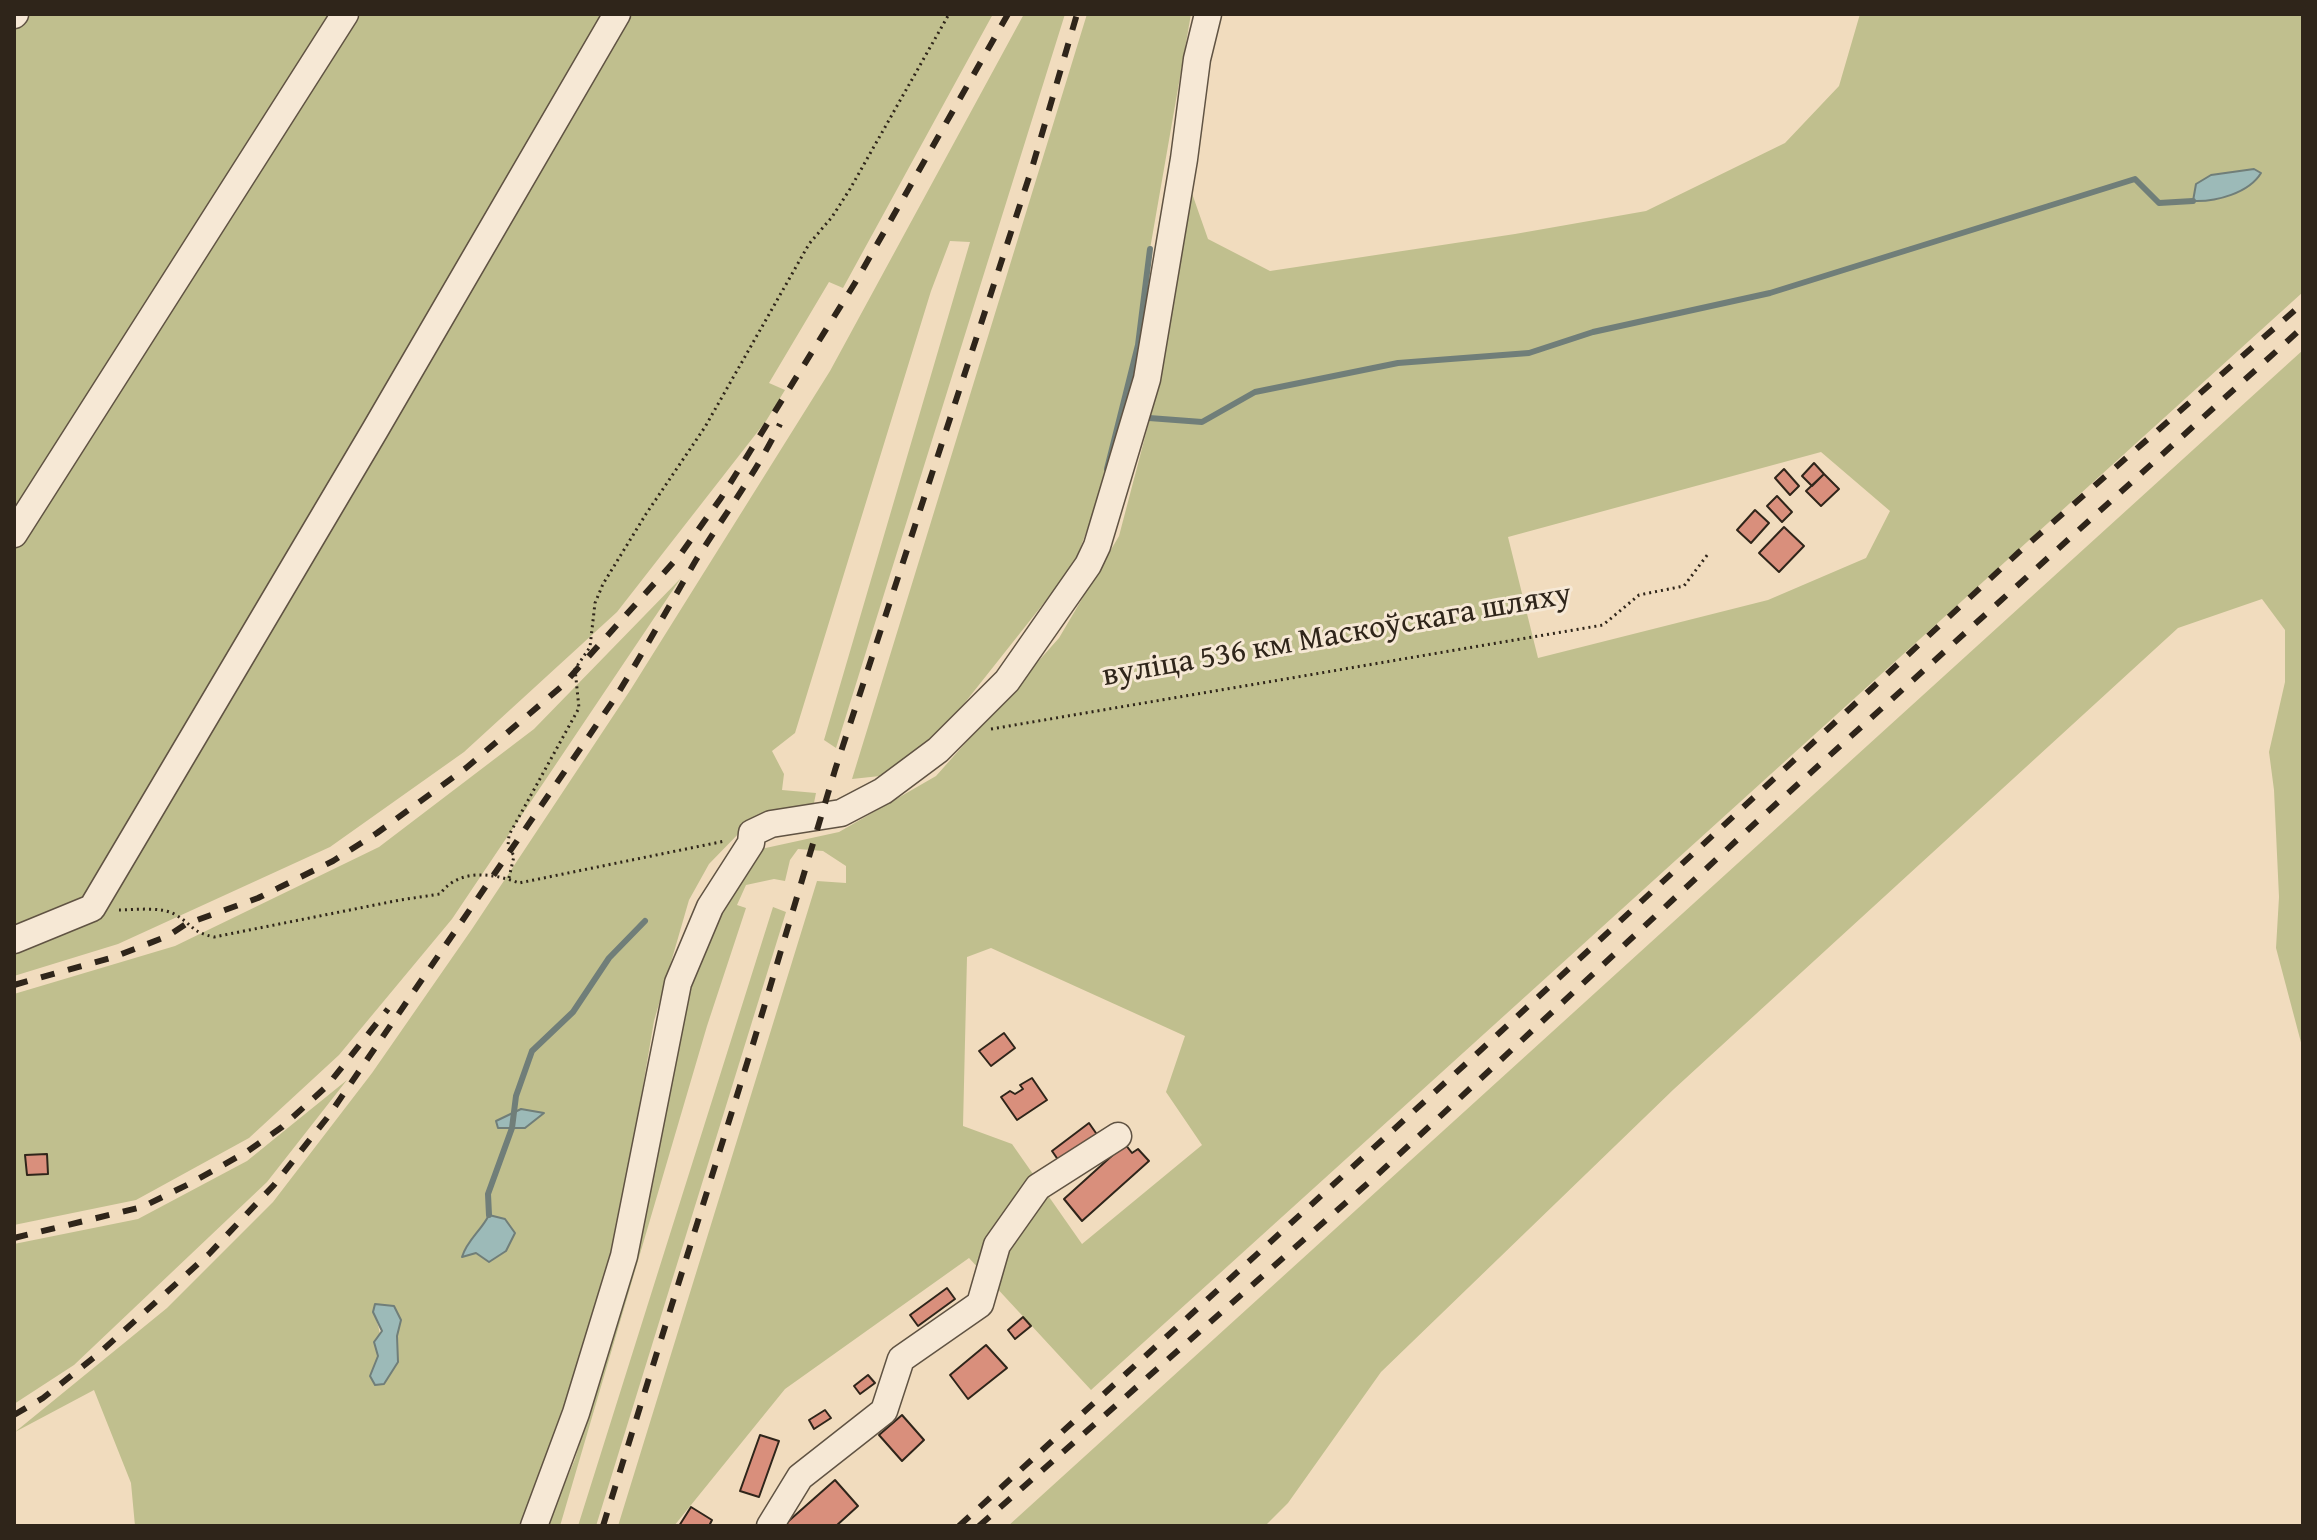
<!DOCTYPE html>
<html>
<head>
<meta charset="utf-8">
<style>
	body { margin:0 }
	#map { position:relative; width:2317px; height:1540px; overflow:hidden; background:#f1dcbe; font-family:"Gentium Book Plus",serif }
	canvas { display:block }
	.frame { position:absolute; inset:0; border:16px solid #2f251a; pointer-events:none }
</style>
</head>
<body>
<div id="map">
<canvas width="2317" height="1540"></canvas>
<div class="frame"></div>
</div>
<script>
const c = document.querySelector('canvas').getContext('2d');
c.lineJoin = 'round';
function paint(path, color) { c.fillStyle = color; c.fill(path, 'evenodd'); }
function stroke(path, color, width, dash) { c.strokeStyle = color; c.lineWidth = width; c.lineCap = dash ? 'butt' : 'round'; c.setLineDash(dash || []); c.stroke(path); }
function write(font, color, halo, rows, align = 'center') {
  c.font = font + ' "Gentium Book Plus",serif'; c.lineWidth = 6; c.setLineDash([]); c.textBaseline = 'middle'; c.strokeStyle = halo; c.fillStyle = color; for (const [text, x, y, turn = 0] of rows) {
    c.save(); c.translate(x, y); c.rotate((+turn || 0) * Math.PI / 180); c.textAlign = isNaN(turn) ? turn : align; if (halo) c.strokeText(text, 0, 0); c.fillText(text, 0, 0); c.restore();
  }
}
paint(new Path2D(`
	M14,14H993L843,288L829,282L769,383L785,390L766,421L617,612L464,752L330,847L118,944L14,976Z
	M1024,14H1065L836,748L824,740L970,242L950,241L931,291L795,733L772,751L784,774L782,790L816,793L813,808L745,827L709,864L689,900L654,1021L612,1269L572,1396L522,1526H135L131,1483L94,1390L15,1432L167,1308L273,1202L372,1073L472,929L631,689L830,371ZM489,1215L490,1262L476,1253L462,1256C467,1240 481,1231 489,1215ZM376,1304L401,1320L397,1336L398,1362L370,1376C381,1349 385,1339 373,1312Z
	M1087,14H1191L1150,249L1138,345L1119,413L1104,484L1074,565L944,729L880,776L852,779Z
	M1860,14H2303V292L1091,1390L969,1258L785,1389L674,1526H618L817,881L846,883V866L823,851L798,849L790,860L785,881L774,879L746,885L737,905L746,908L707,1026L560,1526H547L575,1459L637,1248L683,1009L718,908L761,849L839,832L936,776L1059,638L1119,536L1161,376L1188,182L1208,239L1270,271L1515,234L1646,211L1785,143L1839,86ZM1821,452L1890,511L1866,558L1768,600L1538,658L1508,537ZM991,948L1185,1036L1166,1092L1202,1145L1082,1244L1012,1144L963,1126L967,957Z
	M2303,350V1050L2276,948L2279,897L2274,790L2269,752L2285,682V630L2262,599L2178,628L1674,1089L1381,1372L1288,1503L1265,1526H1008Z
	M681,578L452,919L339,1055L249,1138L136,1200L14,1225V994L175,946L379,847L534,729Z
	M773,907L786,912L596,1526H578Z
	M347,1080L267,1182L74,1365L14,1404V1244L138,1219L247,1161Z`), '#c0bf8e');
const water = new Path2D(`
	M2254,169L2261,173C2249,193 2216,202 2193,201L2196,184L2211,175Z
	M521,1109L544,1113L525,1128H498L496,1121Z
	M489,1215L505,1219L515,1233L506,1251L489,1262L476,1253L462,1257C467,1240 481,1231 489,1215Z
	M375,1304L394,1306L401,1320L397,1336L398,1362L384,1384L375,1385L370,1376L378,1356L374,1342L382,1331L373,1312Z`);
paint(water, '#9cbab8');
stroke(water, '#707e79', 2);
stroke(new Path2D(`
	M1149,418L1202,422L1255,392L1398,363L1529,353L1593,332L1770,293L2135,179L2159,203L2193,201
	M1107,469L1138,345L1150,249
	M489,1215L488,1194L512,1128L516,1096L532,1051L573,1012L609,958L645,921`), '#707e79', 6);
const building = new Path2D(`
	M1814,463L1824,474L1812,486L1802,476Z
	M1784,469L1799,486L1790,495L1775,478Z
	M1824,474L1839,489L1821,506L1806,491Z
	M1777,496L1792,512L1782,522L1767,506Z
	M1755,510L1769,523L1751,543L1737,530Z
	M1784,527L1804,546L1779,572L1759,553Z
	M1004,1033L1015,1048L991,1066L979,1051Z
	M1032,1078L1047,1100L1017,1120L1001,1097L1010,1091L1015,1094L1023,1089L1020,1085Z
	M1089,1123L1098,1136L1061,1164L1052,1151Z
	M1125,1144L1132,1153L1138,1149L1149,1161L1082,1221L1064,1199Z
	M47,1154L48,1174L27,1175L25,1155Z
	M947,1288L955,1299L918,1326L910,1315Z
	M1023,1317L1031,1326L1015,1339L1008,1330Z
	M986,1345L1007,1368L968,1399L950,1375Z
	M868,1375L875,1383L860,1394L854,1386Z
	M825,1410L831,1418L814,1429L809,1420Z
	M902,1415L924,1440L902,1461L879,1435Z
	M760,1435L779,1441L759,1497L740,1491Z
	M835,1480L858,1506L836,1526H783Z
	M691,1507L712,1520L709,1526H679Z`);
paint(building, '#d98f7c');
stroke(building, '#2f251a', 2);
const minor = new Path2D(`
	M14,15L15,14
	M14,534L345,14
	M14,940L92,908L375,430L617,14
	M534,1526L576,1413L624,1256L678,983L710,907L751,843L752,833L771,824L841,813L883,791L938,750L1007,681L1088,565L1097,546L1147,379L1184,159L1197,59L1208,14
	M770,1526L800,1477L884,1411L901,1359L980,1304L997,1245L1038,1187L1118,1136`);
stroke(minor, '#605343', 29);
stroke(new Path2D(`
	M991,729L1603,625L1639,595L1684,586L1708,554
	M509,878L514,856L508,846L509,835L579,708L575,669L590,647L595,603L603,584L646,514L705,427L809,244L832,217L850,189L949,14
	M119,910C135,910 162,906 176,915C193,925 191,932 214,937L400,900L440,894C459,868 493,873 519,883L725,841`), '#2f251a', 3, [2, 4]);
stroke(minor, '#f6e8d5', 26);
stroke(new Path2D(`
	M14,985L114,957L168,936L186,924L258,898L333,861L377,833L466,768L562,686L680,555L721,498L855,283L1008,14
	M14,1238L142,1207L191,1183L248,1151L282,1127L327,1086L388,1009
	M14,1415L43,1398L97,1355L209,1254L274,1185L327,1118L615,698C643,653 669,606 696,560C725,514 756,473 780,424
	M603,1526L753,1044L835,770L1032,168L1077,14
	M959,1526L1483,1048L2019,552L2303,303
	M979,1526L1376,1176L1765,814L2303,327`), '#2f251a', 6, [14, 14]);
write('32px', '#2f251a', '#f6e8d5', [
	["вуліца 536 км Маскоўскага шляху",1337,636,-10]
]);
</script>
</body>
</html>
